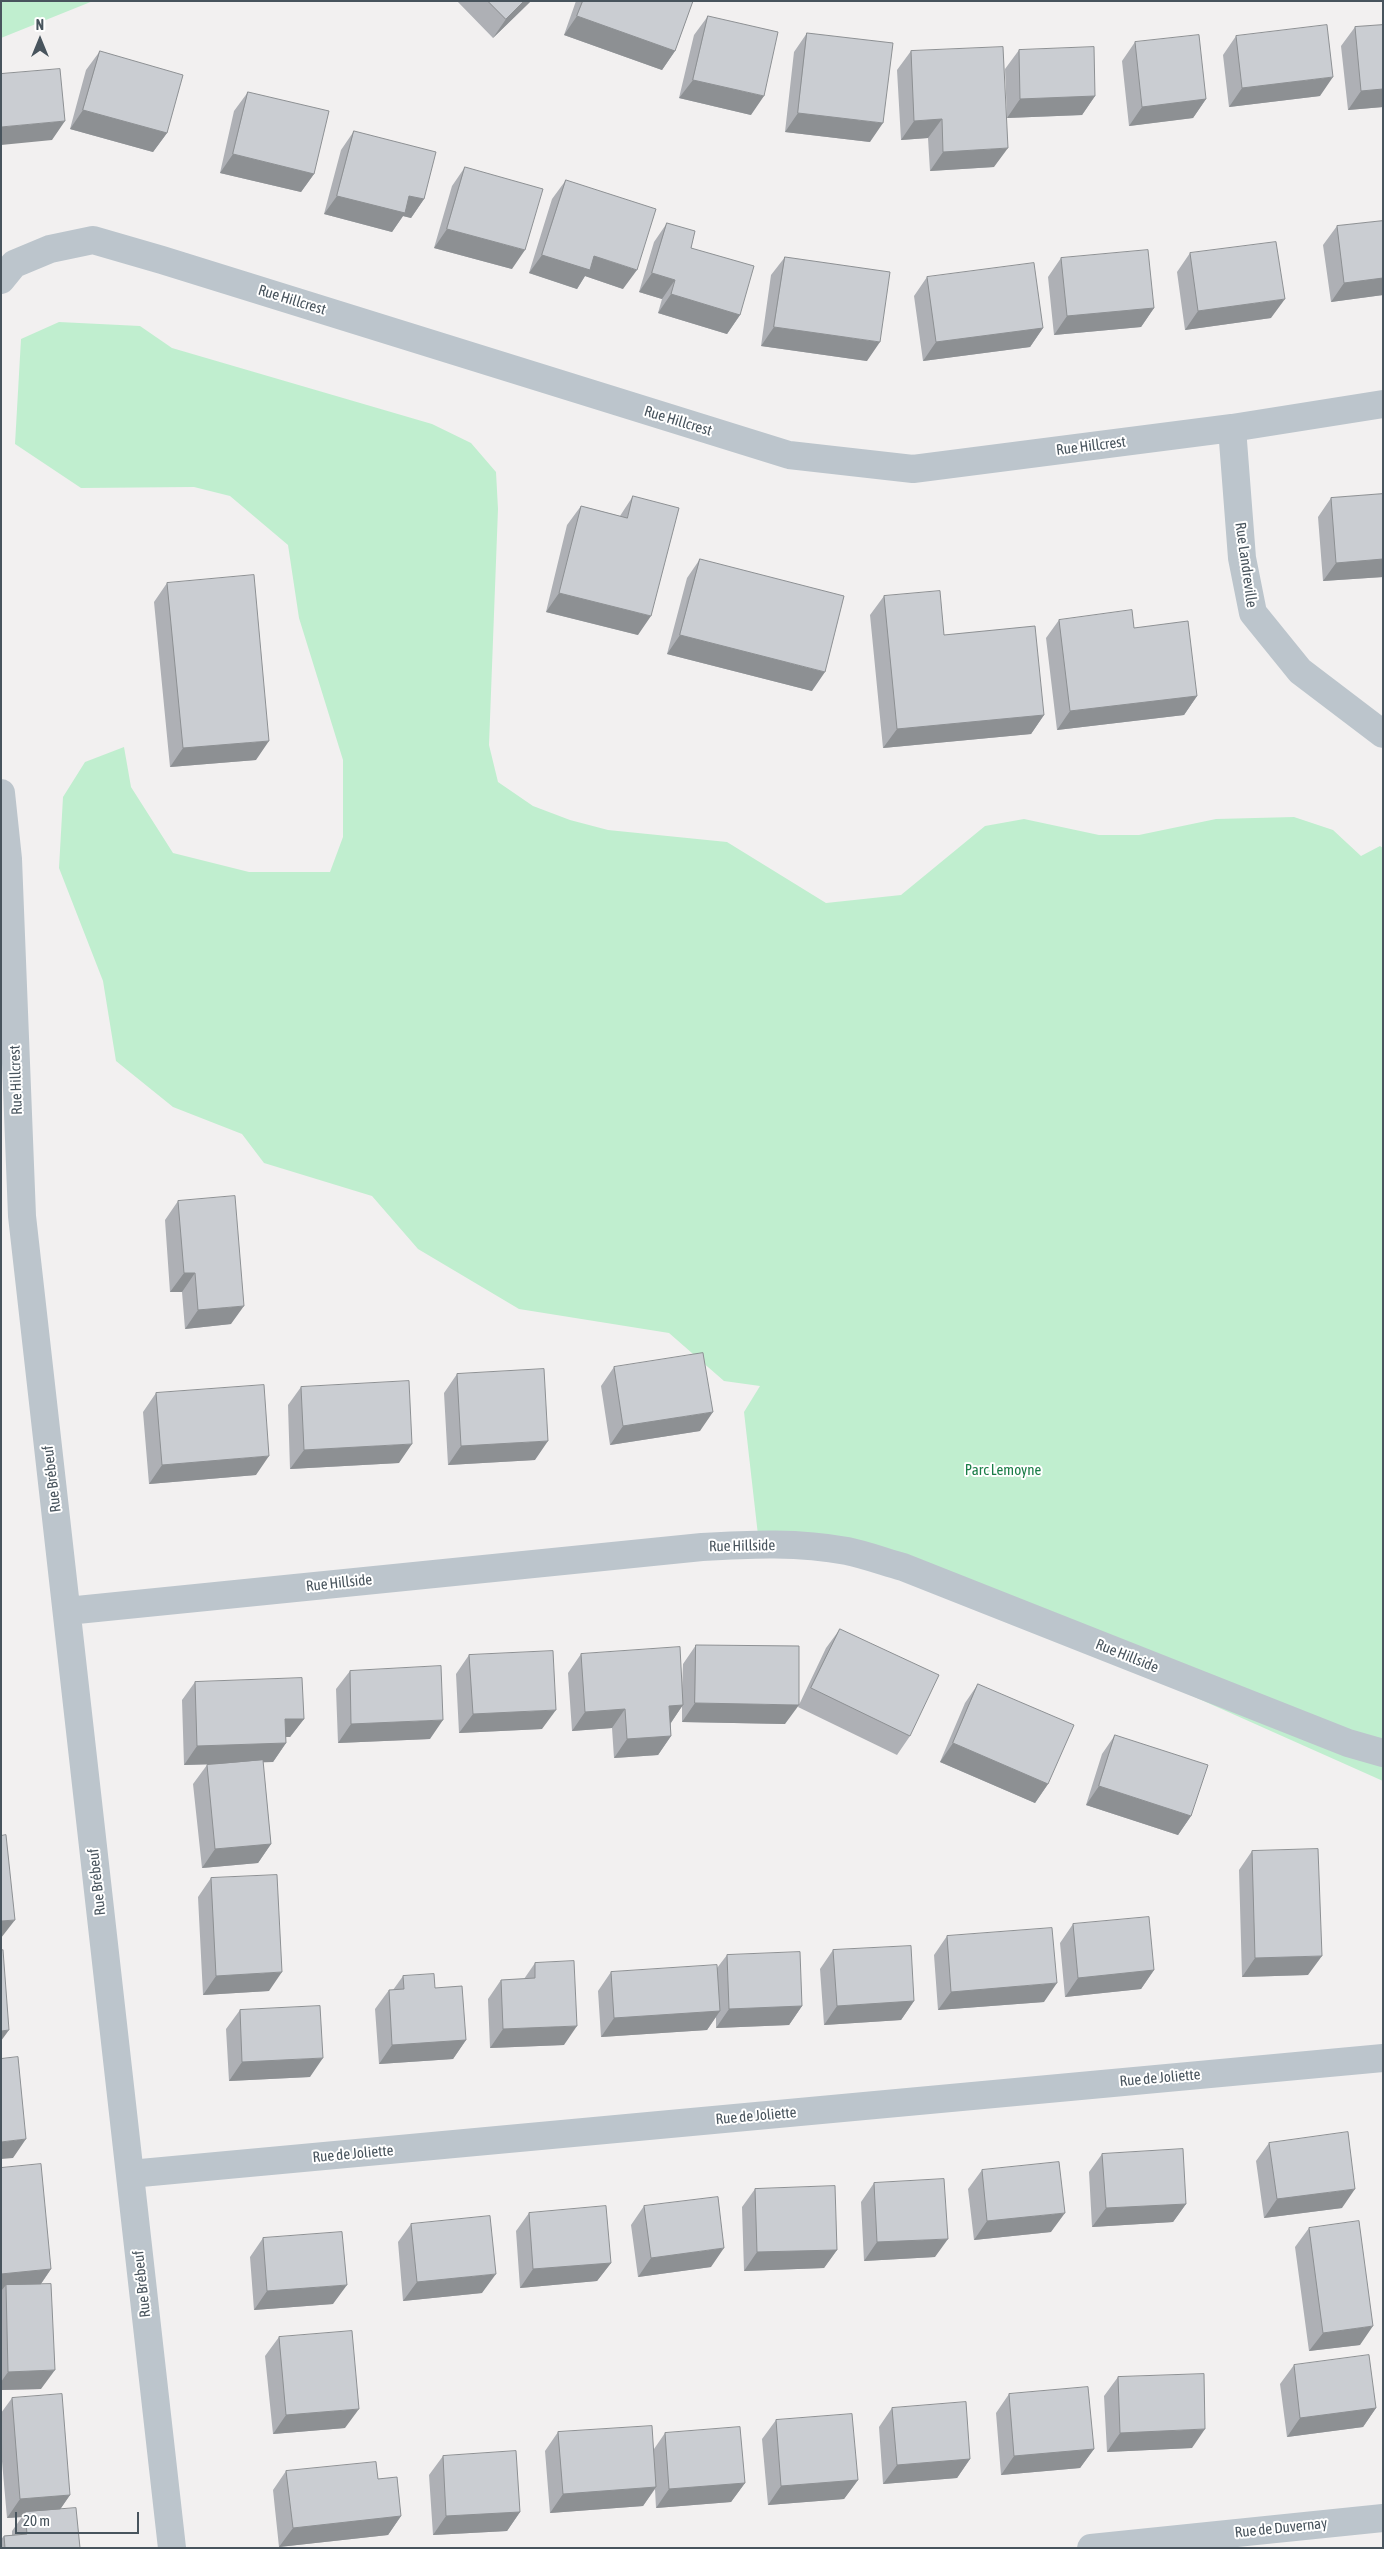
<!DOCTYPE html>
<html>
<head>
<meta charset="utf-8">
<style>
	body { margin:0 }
	#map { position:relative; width:1384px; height:2549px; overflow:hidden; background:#f2f0f0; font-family:"Asap Condensed",sans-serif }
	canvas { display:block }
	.frame { position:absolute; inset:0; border:2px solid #48545d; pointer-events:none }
	.north { position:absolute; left:15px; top:15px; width:50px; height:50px; -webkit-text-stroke:4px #fff; paint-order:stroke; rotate:0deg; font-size:14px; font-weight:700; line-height:20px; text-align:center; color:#48545d }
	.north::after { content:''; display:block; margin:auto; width:18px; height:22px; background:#48545d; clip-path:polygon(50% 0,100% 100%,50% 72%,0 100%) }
	.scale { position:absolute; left:15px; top:2512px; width:124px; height:22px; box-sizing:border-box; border:2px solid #48545d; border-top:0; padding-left:6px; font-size:15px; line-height:18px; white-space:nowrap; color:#48545d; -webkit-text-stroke:4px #fff; paint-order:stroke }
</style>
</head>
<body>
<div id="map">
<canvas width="1384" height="2549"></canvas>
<div class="frame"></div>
<div class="north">N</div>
<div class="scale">20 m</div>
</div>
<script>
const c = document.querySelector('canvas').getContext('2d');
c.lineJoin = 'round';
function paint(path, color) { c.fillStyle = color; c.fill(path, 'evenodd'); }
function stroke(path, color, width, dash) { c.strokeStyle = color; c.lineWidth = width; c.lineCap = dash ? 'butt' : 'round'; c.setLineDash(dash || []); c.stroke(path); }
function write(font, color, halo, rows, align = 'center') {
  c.font = font + ' "Asap Condensed",sans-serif'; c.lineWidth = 4; c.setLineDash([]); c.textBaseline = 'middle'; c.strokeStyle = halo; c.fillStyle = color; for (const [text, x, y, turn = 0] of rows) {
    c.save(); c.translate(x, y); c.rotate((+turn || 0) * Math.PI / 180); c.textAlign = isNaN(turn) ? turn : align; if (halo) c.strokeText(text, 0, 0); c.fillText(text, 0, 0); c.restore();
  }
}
paint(new Path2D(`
	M1,1H93L1,38Z
	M59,322L140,326L172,348L432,424L471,443L496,472L498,509L489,745L498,782L533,806L570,820L608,830L727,842L826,903L901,895L985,826L1024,819L1099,835H1139L1216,819L1294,817L1333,830L1361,856L1380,846L1383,848V1781L903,1567L759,1544L744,1412L760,1386L724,1381L669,1333L519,1309L418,1249L372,1196L264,1163L242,1134L173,1107L116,1061L103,981L59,868L63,797L85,762L124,747L131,787L173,853L249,872H330L343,837V760L299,618L288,545L230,496L194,487L81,488L15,444L21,339Z`), '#c0eecf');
stroke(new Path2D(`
	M1,280L14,264L50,249L93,240L162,260L789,455L913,469L1232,428L1383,404
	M1232,428L1242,558L1253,613L1300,671L1383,734
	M1,793L8,859L22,1216L172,2548
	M67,1611L702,1547C751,1544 799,1542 847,1551C866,1555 885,1562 903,1567L1348,1743L1383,1753
	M130,2174L1383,2058
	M1091,2548L1383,2518`), '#bcc5cc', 28);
paint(new Path2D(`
	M457,1H531L493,38Z
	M576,1H693L675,51L662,70L564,35Z
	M708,16L751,115L679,98L694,35Z
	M1383,25V107L1348,110L1341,46L1355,27Z
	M807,33L870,142L785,132L794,52Z
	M1236,36L1320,96L1229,107L1223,55Z
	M1135,42L1206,99L1193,118L1129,126L1122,61Z
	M1019,50L1095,96L1082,115L1007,118L1005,69Z
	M100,51L167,133L153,152L70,129L86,70Z
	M911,51L994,167L930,171L928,138L901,140L897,70Z
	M248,92L314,174L301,192L220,173L234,111Z
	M354,131L424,199L411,218L403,216L392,232L324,214L341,150Z
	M465,167L512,269L434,248L452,186Z
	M566,180L623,289L585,276L577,289L529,273L552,199Z
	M1383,221V295L1331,302L1323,245L1337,226Z
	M667,223L691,248L740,315L727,334L658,313L662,299L639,292L654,242Z
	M1190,253L1271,318L1185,330L1177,272Z
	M785,257L867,361L761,346L771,275Z
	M1061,258L1154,308L1141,327L1054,335L1048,277Z
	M927,277L1043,328L1030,347L923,361L914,296Z
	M1383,494V577L1323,581L1318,517L1331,498Z
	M633,496L638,635L546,612L567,525L581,506L620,516Z
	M700,559L812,691L667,654L687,578Z
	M167,583L256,760L170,767L154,602Z
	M884,596L944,635L1044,715L1031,734L883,748L870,615Z
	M1059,620L1134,628L1197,696L1184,715L1057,730L1046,638Z
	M178,1201L231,1324L185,1329L182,1292H170L165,1220Z
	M614,1367L700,1431L610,1445L601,1386Z
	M457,1374L535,1460L448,1465L444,1393Z
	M301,1387L399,1463L290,1469L288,1405Z
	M156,1393L256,1475L149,1484L143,1412Z
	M840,1629L910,1736L897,1755L798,1707L826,1648Z
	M696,1645L785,1724L682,1722V1706L671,1723V1736L658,1755L614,1758L612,1728L572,1731L568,1673L581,1654L682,1690L683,1664Z
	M469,1655L542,1729L459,1733L456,1674Z
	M350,1671L430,1739L338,1743L336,1689Z
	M195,1682L304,1719L290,1737H286V1743L273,1762H263L271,1844L258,1863L202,1868L193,1784L207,1765L222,1764L184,1765L182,1700Z
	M978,1684L1048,1784L1035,1803L940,1762L965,1703Z
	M1115,1735L1191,1816L1178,1835L1086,1805L1102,1754Z
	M1252,1851L1308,1975L1242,1977L1239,1870Z
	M211,1878L269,1991L203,1995L198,1897Z
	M1073,1924L1154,1970L1141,1989L1065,1997L1060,1943Z
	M947,1936L1044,2002L938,2010L934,1955Z
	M833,1950L914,2001L901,2020L824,2025L820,1969Z
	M727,1955L802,2006L789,2025L716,2028V2017L707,2030L601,2037L598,1991L611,1972L717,1968Z
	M535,1963L564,2045L490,2048L488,1999L501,1980L524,1979Z
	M403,1976L435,1988L466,2040L453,2059L379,2064L375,2009L389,1990H393Z
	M240,2010L310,2077L229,2081L226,2029Z
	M1269,2143L1342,2208L1264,2218L1256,2161Z
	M1102,2154L1186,2204L1173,2222L1092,2227L1089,2172Z
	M1,2168L51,2269L41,2284V2389L1,2390Z
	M982,2170L1051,2232L974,2240L968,2189Z
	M874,2183L935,2257L864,2261L861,2202Z
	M755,2189L837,2250L824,2268L744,2271L742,2207Z
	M644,2206L711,2267L638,2277L631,2225Z
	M529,2213L611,2263L597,2281L520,2288L516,2231Z
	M411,2224L482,2293L403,2301L398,2242Z
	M1309,2228L1360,2345L1309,2351L1295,2247Z
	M263,2238L333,2304L254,2310L250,2257Z
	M279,2337L345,2428L273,2434L265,2356Z
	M1294,2365L1376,2408L1363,2427L1287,2437L1280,2384Z
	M1118,2377L1192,2448L1107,2452L1104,2396Z
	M1009,2394L1094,2449L1080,2468L1001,2475L996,2413Z
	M12,2398L70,2495L60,2509L80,2548H1V2539L4,2536L12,2535V2531L22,2517L7,2518L1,2450V2413Z
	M892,2408L970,2459L957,2478L883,2484L879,2427Z
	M776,2420L858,2480L844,2499L768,2505L762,2439Z
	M558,2432L654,2449L665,2433L745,2483L731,2502L656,2508L655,2489L643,2506L550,2513L545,2451Z
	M443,2456L520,2512L507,2531L433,2535L429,2475Z
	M286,2471L378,2479L401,2516L388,2535L279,2547L273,2490Z`), '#aeb0b5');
paint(new Path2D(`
	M524,1H531L493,38L506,19Z
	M577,16L675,51L662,70L564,35Z
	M1333,77L1320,96L1229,107L1242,88Z
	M693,80L764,96L751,115L679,98Z
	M1383,89V107L1348,110L1361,91Z
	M1095,96L1082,115L1007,118L1020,99Z
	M1206,99L1193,118L1129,126L1142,107Z
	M83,110L167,133L153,152L70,129Z
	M798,113L883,123L870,142L785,132Z
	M942,119L928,138L901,140L914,121Z
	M65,121L52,140L1,145V127Z
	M1008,148L994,167L930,171L943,152Z
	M233,154L314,174L301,192L220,173Z
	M337,196H409L424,199L411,218L403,216L392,232L324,214Z
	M447,229L525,250L512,269L434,248Z
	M542,255L594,256L637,270L623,289L585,276L577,289L529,273Z
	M652,273L675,280L662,299L639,292Z
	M1383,278V295L1331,302L1344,283Z
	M671,294L740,315L727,334L658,313Z
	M1285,299L1271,318L1185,330L1198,311Z
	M1154,308L1141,327L1054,335L1067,316Z
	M774,327L880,342L867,361L761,346Z
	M1043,328L1030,347L923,361L936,342Z
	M1383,559V577L1323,581L1336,563Z
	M559,593L651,616L638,635L546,612Z
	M680,635L825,672L812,691L667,654Z
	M1197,696L1184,715L1057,730L1070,711Z
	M1044,715L1031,734L883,748L897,729Z
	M269,741L256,760L170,767L183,748Z
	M184,1273H195L182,1292H170Z
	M244,1306L231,1324L185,1329L198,1310Z
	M713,1412L700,1431L610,1445L623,1426Z
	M548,1441L535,1460L448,1465L461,1446Z
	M412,1444L399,1463L290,1469L304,1450Z
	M269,1456L256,1475L149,1484L162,1465Z
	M695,1703L799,1705L785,1724L682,1722Z
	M683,1705L670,1724L669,1706Z
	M625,1709L612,1728L572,1731L585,1712Z
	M556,1710L542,1729L459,1733L473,1714Z
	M285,1719H304L290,1737H272Z
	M443,1720L430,1739L338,1743L351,1724Z
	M671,1736L658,1755L614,1758L627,1739Z
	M286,1743L273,1762L184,1765L197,1746Z
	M953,1743L1048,1784L1035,1803L940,1762Z
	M1099,1786L1191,1816L1178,1835L1086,1805Z
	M271,1844L258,1863L202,1868L215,1849Z
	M15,1920L1,1938V1921Z
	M1322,1956L1308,1975L1242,1977L1255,1958Z
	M1154,1970L1141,1989L1065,1997L1078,1978Z
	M282,1972L269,1991L203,1995L216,1976Z
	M1057,1983L1044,2002L938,2010L951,1992Z
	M914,2001L901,2020L824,2025L837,2006Z
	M802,2006L789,2025L716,2028L729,2009Z
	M720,2011L707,2030L601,2037L614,2018Z
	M577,2026L564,2045L490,2048L503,2029Z
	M9,2030L1,2041V2031Z
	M466,2040L453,2059L379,2064L392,2045Z
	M323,2058L310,2077L229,2081L242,2062Z
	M26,2139L13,2158L1,2159V2142Z
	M1355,2189L1342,2208L1264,2218L1277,2199Z
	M1186,2204L1173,2222L1092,2227L1106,2208Z
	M1065,2213L1051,2232L974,2240L987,2221Z
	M948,2239L935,2257L864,2261L877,2242Z
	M724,2248L711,2267L638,2277L651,2258Z
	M837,2250L824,2268L744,2271L757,2252Z
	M611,2263L597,2281L520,2288L533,2269Z
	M51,2269L38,2288L6,2285L1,2291V2274Z
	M496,2274L482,2293L403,2301L417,2282Z
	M347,2285L333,2304L254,2310L267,2291Z
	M1373,2326L1360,2345L1309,2351L1323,2333Z
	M55,2370L41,2389L1,2390V2382L8,2372Z
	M1376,2408L1363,2427L1287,2437L1300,2418Z
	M359,2409L345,2428L273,2434L286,2415Z
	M1205,2429L1192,2448L1107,2452L1120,2433Z
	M1094,2449L1080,2468L1001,2475L1014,2456Z
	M970,2459L957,2478L883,2484L897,2465Z
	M858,2480L844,2499L768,2505L781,2486Z
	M745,2483L731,2502L656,2508L669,2489Z
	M656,2487L643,2506L550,2513L563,2494Z
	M70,2495L57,2514L25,2512L22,2517L7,2518L20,2499Z
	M520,2512L507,2531L433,2535L446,2516Z
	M401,2516L388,2535L279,2547L293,2528Z`), '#8d9093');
const building = new Path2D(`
	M488,1H524L506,19Z
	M583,1H693L675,51L577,16Z
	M708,16L778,32L764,96L693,80Z
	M1327,25L1333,77L1242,88L1236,36Z
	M1383,25V89L1361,91L1355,27Z
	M807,33L893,43L883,123L798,113Z
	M1199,35L1206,99L1142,107L1135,42Z
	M1003,47L1008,148L943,152L942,119L914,121L911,51Z
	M1094,47L1095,96L1020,99L1019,50Z
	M100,51L183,75L167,133L83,110Z
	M60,69L65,121L1,127V74Z
	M248,92L329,111L314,174L233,154Z
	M354,131L436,152L424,199L409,196L405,213L337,196Z
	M465,167L543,189L525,250L447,229Z
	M566,180L656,209L637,270L594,256L590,270L542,255Z
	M1383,221V278L1344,283L1337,226Z
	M667,223L695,231L691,248L754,266L740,315L671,294L675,280L652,273Z
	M1276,242L1285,299L1198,311L1190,253Z
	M1148,250L1154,308L1067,316L1061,258Z
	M785,257L890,272L880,342L774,327Z
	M1034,263L1043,328L936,342L927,277Z
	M1383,494V559L1336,563L1331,498Z
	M633,496L679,508L651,616L559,593L581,506L627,518Z
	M700,559L844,596L825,672L680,635Z
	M254,575L269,741L183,748L167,583Z
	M940,591L944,635L1035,626L1044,715L897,729L884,596Z
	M1132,610L1134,628L1188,621L1197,696L1070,711L1059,620Z
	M235,1196L244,1306L198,1310L195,1273H184L178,1201Z
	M703,1353L713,1412L623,1426L614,1367Z
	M544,1369L548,1441L461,1446L457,1374Z
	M409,1381L412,1444L304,1450L301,1387Z
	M264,1385L269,1456L162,1465L156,1393Z
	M840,1629L939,1675L910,1736L811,1688Z
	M696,1645L799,1646V1705L695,1703Z
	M680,1647L683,1705L669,1706L671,1736L627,1739L625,1709L585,1712L581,1654Z
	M553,1651L556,1710L473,1714L469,1655Z
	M441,1666L443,1720L351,1724L350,1671Z
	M302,1678L304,1719H285L286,1743L197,1746L195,1682Z
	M978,1684L1074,1725L1048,1784L953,1743Z
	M1115,1735L1208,1765L1191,1816L1099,1786Z
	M263,1760L271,1844L215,1849L207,1765Z
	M6,1835L15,1920L1,1921V1836Z
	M1318,1849L1322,1956L1255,1958L1252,1851Z
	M277,1875L282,1972L216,1976L211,1878Z
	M1149,1917L1154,1970L1078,1978L1073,1924Z
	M1052,1928L1057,1983L951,1992L947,1936Z
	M911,1946L914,2001L837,2006L833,1950Z
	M3,1950L9,2030L1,2031V1951Z
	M800,1952L802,2006L729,2009L727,1955Z
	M574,1961L577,2026L503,2029L501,1980L535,1978V1963Z
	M717,1965L720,2011L614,2018L611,1972Z
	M434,1974L435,1988L462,1986L466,2040L392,2045L389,1990L404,1989L403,1976Z
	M320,2006L323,2058L242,2062L240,2010Z
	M18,2057L26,2139L1,2142V2059Z
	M1348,2132L1355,2189L1277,2199L1269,2143Z
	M1183,2149L1186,2204L1106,2208L1102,2154Z
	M1059,2162L1065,2213L987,2221L982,2170Z
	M41,2164L51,2269L1,2274V2168Z
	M944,2179L948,2239L877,2242L874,2183Z
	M835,2186L837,2250L757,2252L755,2189Z
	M718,2197L724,2248L651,2258L644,2206Z
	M606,2206L611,2263L533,2269L529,2213Z
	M490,2216L496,2274L417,2282L411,2224Z
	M1359,2221L1373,2326L1323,2333L1309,2228Z
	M342,2232L347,2285L267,2291L263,2238Z
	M51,2284L55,2370L8,2372L6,2285Z
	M352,2331L359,2409L286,2415L279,2337Z
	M1369,2355L1376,2408L1300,2418L1294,2365Z
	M1204,2374L1205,2429L1120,2433L1118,2377Z
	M1088,2387L1094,2449L1014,2456L1009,2394Z
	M62,2394L70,2495L20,2499L12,2398Z
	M966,2402L970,2459L897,2465L892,2408Z
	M852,2414L858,2480L781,2486L776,2420Z
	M652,2426L656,2487L563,2494L558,2432Z
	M740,2427L745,2483L669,2489L665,2433Z
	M516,2451L520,2512L446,2516L443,2456Z
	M376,2462L378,2479L397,2477L401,2516L293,2528L286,2471Z
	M76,2508L80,2548H5L4,2536L27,2534L25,2512Z`);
paint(building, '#cacdd2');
stroke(building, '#8d9093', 1);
write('15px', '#48545d', '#fff', [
	["Rue Hillcrest",292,300,17],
	["Rue Hillcrest",678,421,17],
	["Rue Hillcrest",1091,446,-7],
	["Rue Landreville",1246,565,82],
	["Rue Hillcrest",16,1080,-92],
	["Rue Brébeuf",52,1479,-97],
	["Rue Hillside",742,1546,-1],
	["Rue Hillside",339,1583,-6],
	["Rue Hillside",1127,1656,22],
	["Rue Brébeuf",97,1882,-96],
	["Rue de Joliette",1160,2078,-5],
	["Rue de Joliette",756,2116,-5],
	["Rue de Joliette",353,2154,-5],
	["Rue Brébeuf",142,2284,-96],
	["Rue de Duvernay",1281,2528,-6]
]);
write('15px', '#1a7d47', '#fff', [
	["Parc Lemoyne",1003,1470]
]);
</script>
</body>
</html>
